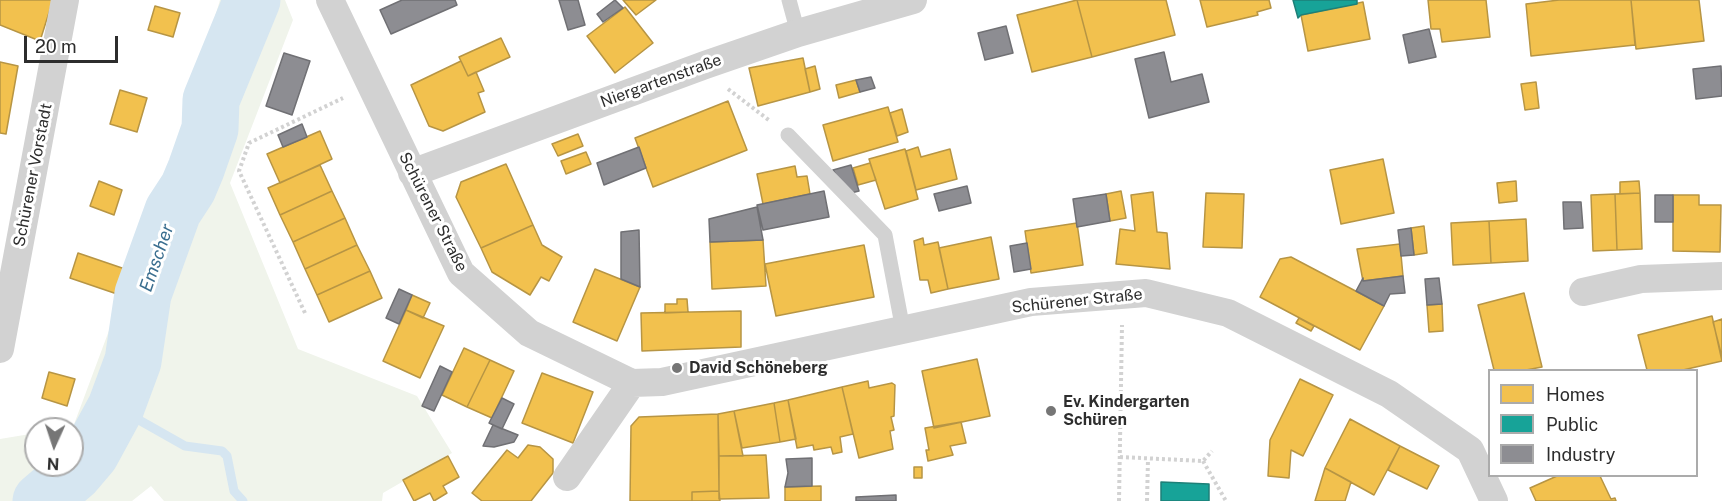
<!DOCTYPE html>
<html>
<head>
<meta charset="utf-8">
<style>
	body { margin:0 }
	#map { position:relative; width:1722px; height:501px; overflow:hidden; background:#fff; font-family:"Public Sans",sans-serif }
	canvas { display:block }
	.legend { position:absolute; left:1488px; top:369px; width:210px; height:108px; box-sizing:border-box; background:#fff; border:2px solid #ababab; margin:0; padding:8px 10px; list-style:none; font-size:18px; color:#2d2d2d }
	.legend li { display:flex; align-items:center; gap:12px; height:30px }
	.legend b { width:30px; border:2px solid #ababab }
	.north { position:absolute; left:24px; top:417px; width:60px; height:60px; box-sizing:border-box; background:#fff; border:2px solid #ababab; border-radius:50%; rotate:183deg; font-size:16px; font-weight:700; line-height:24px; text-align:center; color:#2d2d2d }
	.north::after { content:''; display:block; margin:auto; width:21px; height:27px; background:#767676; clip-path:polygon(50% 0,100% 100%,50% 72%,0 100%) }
	.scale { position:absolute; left:24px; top:36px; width:94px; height:27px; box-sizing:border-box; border:3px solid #2d2d2d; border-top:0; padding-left:8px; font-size:18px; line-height:21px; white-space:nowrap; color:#2d2d2d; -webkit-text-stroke:4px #fff; paint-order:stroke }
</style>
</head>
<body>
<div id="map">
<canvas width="1722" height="501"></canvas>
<ul class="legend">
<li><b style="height:16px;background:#f2c14e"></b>Homes</li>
<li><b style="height:16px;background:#17a398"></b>Public</li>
<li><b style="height:16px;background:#8d8d92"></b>Industry</li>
</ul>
<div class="north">N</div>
<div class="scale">20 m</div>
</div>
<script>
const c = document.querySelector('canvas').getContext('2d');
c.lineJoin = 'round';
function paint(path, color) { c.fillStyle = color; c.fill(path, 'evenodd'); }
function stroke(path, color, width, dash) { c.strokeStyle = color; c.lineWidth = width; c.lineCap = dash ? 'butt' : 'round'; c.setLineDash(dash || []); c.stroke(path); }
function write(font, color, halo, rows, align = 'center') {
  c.font = font + ' "Public Sans",sans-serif'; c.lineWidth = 6; c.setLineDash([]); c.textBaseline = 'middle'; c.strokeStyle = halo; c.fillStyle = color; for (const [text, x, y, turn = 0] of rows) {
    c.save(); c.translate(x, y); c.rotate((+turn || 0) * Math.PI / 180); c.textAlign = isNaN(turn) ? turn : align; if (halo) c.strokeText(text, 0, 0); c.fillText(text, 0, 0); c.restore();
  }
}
paint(new Path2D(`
	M220,0H285L293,20L230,183L298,349L417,396L452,453L383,493L382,501H164L151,486L132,501H0V439L36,433V465H72V429H62L73,427L170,167Z`), '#f0f4eb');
const homes = new Path2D(`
	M0,0H53L40,41L0,25Z
	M623,0H656L636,15Z
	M1077,0H1166L1175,35L1092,57Z
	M1077,0L1092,57L1032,72L1017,15Z
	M1200,0H1269L1271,8L1257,12L1258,15L1207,27Z
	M1428,0H1486L1490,37L1442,42L1440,29H1431Z
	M1559,0H1631L1635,45L1531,56L1526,4Z
	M1631,0H1699L1704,41L1636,49Z
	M1363,2L1370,39L1308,51L1301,15Z
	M155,6L180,13L173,37L148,30Z
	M625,7L653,43L615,73L587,36Z
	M501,38L510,57L468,76L459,57Z
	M803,58L810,92L758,106L749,68Z
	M461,61L468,76L476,72L484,91L478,93L485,112L443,131L429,126L411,85Z
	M0,62L18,66L6,134L0,133Z
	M815,66L820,89L810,92L805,69Z
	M856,80L860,92L839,98L836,85Z
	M1536,82L1539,108L1525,110L1521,84Z
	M120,90L147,98L137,132L110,124Z
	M728,101L747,150L653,187L635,138Z
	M888,107L898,142L833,161L823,125Z
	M902,109L908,132L897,136L890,113Z
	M320,131L332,159L280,183L267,154Z
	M578,134L583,146L558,156L552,144Z
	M918,147L921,157L950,149L957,179L916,190L906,151Z
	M905,149L918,199L885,209L869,159Z
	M586,152L591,164L566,174L561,161Z
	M1383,159L1394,213L1341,224L1330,170Z
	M870,163L876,180L858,185L853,168Z
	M506,164L533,225L481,248L456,197L461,182Z
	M320,165L332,191L280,215L268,188Z
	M795,166L797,177L807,176L810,194L763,204L757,174Z
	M99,181L122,190L114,215L90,206Z
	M1516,181L1517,201L1499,203L1497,183Z
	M1639,181L1640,193L1620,194V182Z
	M332,191L345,218L293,242L280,215Z
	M1121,191L1126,218L1110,221L1106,194Z
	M1153,192L1157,232L1167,233L1170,269L1116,264L1120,229L1135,231L1131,195Z
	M1206,193L1244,194L1242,248L1203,247Z
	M1640,193L1642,249L1617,250L1615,194Z
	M1615,194L1617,250L1593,251L1591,195Z
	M1673,195H1699V205H1721L1720,252L1673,251Z
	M345,218L357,245L305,269L293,242Z
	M1526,219L1528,261L1491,263L1489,221Z
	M1489,221L1491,263L1453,265L1451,223Z
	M1077,223L1083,265L1031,273L1025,231Z
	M533,225L542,245L562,257L549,281L541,277L530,295L492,272L481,248Z
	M1424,226L1427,253L1414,255L1411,228Z
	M991,237L999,279L948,289L939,248Z
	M923,238L924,245L938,242L948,289L931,293L928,280H920L914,241Z
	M763,240L766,286L712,289L710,242Z
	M1400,244L1403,276L1363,281L1357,249Z
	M357,245L370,271L317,295L305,269Z
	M864,245L874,297L776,316L765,264Z
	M78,253L125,269L117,294L70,278Z
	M1291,257L1384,306L1360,350L1260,297L1280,259Z
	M595,269L640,287L617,341L573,322Z
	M370,271L382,298L329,322L317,295Z
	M1524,293L1542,367L1526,370H1494L1478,305Z
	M412,295L430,303L423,318L406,310Z
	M677,299H687L688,312L665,313V304H677Z
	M1442,304L1443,331L1429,332L1427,305Z
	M406,310L444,326L420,378L383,361Z
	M741,311V347L642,351L641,313Z
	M1712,316L1722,361L1683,370H1647L1638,335Z
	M1299,318L1314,326L1311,331L1296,323Z
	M1722,319V357L1713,322Z
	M464,348L490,360L467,407L442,395Z
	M977,359L990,416L934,428L922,371Z
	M490,360L514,371L492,418L467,407Z
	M49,372L75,379L67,406L42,398Z
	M542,373L593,392L573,443L522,423Z
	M1300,379L1333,395L1303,456L1291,450L1289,478L1268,476L1270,440Z
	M868,381L869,388L892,383L895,385L894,416L891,417L894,430L890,431L893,449L859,458L842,387Z
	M842,387L853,434L840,437L842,452L833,454L831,447L814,450L813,445L797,448L788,400Z
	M788,400L796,439L780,442L774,403Z
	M774,403L780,442L742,448L734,411Z
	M734,411L743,456H719L718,414Z
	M718,414L719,491L692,492V501H630L631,426L639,417Z
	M1350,419L1400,446L1374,495L1325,468Z
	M961,422L966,443L950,446L953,455L928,461L926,450H929L925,428Z
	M528,445L540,447L553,459V473L531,501H482L472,493L507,450L518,458Z
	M1400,446L1439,466L1427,489L1388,470Z
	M766,455L769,498L719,499V456Z
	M448,456L459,477L443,486L447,493L434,501L430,493L414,501L403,480Z
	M914,467H922V478H914Z
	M1325,468L1351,482L1345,501H1315Z
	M1557,476H1600L1611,499L1615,498L1616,501H1536L1530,488Z
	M821,486V501H785V487Z
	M719,491L720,501H692V492Z`);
paint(homes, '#f2c14e');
stroke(homes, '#b79544', 1.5);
const public = new Path2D(`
	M1293,0H1357V4L1301,15L1298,18Z
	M1161,482L1209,484V501H1161Z`);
paint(public, '#17a398');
stroke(public, '#1e8078', 1.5);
const industry = new Path2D(`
	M402,0H455L457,5L391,34L380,10Z
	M559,0H578L585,25L568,30Z
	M615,0L623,8L603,22L597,14Z
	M1006,26L1013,53L985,60L978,33Z
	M1429,29L1436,57L1409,63L1403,35Z
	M1164,52L1171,82L1202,74L1209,102L1149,118L1135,59Z
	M284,53L310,61L292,115L266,106Z
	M1721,66L1722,96L1696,99L1693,69Z
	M871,77L875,88L860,92L856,80Z
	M302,124L307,137L283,147L278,135Z
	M639,147L646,168L604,185L597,163Z
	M851,165L859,191L847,194L833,170Z
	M967,186L971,203L939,211L934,194Z
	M824,191L829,217L763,230L757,205Z
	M1106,194L1110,221L1077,227L1073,199Z
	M1655,195H1673V222H1655Z
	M1563,202H1581L1583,228L1564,229Z
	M757,207L763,240L710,242L709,219Z
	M1411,228L1414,255L1401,256L1398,230Z
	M639,230L640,287L621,279V232Z
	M1027,243L1031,269L1014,272L1010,246Z
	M1403,276L1405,293L1390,294L1384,306L1356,291L1363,278V281Z
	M1439,278L1442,304L1427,305L1425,279Z
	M399,289L412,295L399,324L386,318Z
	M440,366L452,372L434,411L422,406Z
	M502,398L514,404L502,429L489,423Z
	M493,425L518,435L514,442L494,447L483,446Z
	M812,458V486L785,487L788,473L786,459Z
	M896,495V501H856V497Z`);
paint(industry, '#8d8d92');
stroke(industry, '#707074', 1.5);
stroke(new Path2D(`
	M116,407L185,446L222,451L227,456L234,491L243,501`), '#d6e6f1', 9);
stroke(new Path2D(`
	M41,501L74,473L91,453L116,407L133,361L143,294L173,211L188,188L196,169L210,129L211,100L252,0`), '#d6e6f1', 57);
stroke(new Path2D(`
	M728,89L770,121
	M305,313L239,171L249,143L343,98
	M1120,457L1203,461L1212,451
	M1203,461L1226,501
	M1119,501L1122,325
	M1147,501L1148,459`), '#d2d2d2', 4, [3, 3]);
stroke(new Path2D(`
	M789,0L798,33
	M788,135L885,235L903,330`), '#d2d2d2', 15);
stroke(new Path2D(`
	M330,0L461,273L529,333L632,383L662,382L1031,302L1146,293L1228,313L1389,394L1470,450L1494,501
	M412,173L705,65L798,33L913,0
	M1583,292L1641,279L1722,276
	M0,349L65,0
	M567,477L632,383`), '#d2d2d2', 28);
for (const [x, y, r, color] of [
	[677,368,6,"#767676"],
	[1051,411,6,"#767676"]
]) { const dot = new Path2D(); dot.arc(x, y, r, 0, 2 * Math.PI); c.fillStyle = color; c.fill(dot); stroke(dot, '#fff', 2); }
write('16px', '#2d2d2d', '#fff', [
	["Niergartenstraße",661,81,-20],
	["Schürener Vorstadt",33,175,-79],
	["Schürener Straße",433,212,63],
	["Schürener Straße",1077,301,-6]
]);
write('bold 16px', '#2d2d2d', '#fff', [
	["David Schöneberg",689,368],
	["Ev. Kindergarten",1063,402],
	["Schüren",1063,420]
], 'left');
write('italic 18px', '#3a6e8f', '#fff', [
	["Emscher",157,258,-71]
]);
</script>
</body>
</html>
